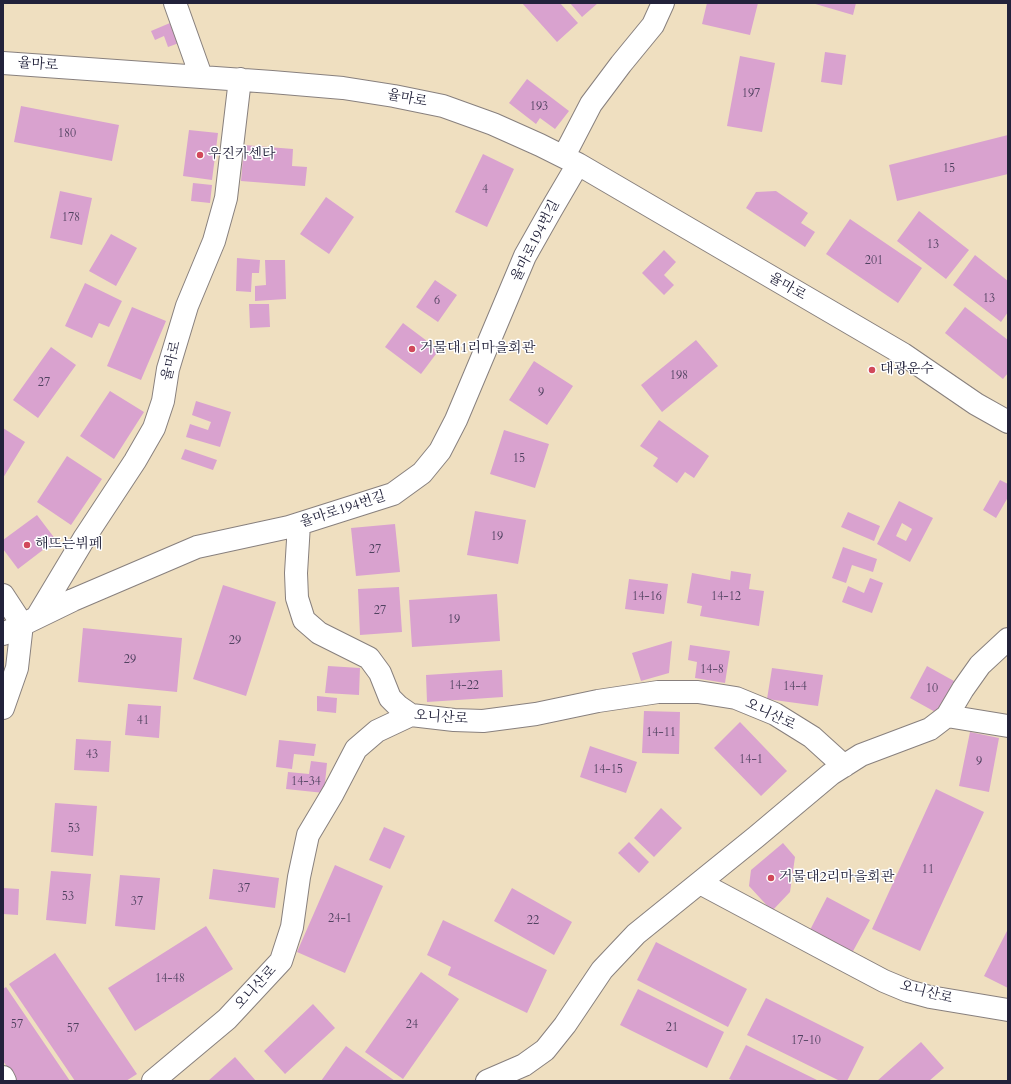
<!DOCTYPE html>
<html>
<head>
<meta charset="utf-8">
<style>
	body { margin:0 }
	#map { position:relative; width:1011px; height:1084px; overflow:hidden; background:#efdfc0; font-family:Cardo,serif }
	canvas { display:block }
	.frame { position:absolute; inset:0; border:4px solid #22223b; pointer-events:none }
</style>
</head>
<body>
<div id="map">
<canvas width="1011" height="1084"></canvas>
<div class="frame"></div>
</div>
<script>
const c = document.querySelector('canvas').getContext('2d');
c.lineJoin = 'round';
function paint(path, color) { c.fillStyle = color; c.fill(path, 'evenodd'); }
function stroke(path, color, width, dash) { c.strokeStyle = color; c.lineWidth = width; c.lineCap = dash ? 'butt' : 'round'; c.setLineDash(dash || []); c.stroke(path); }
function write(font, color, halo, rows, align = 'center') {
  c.font = font + ' Cardo,"Noto Serif KR",serif'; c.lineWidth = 3; c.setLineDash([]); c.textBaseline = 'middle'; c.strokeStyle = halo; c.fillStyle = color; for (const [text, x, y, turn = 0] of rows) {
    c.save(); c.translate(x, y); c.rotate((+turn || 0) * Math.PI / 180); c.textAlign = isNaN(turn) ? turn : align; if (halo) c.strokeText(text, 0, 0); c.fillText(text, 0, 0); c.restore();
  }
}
paint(new Path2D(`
	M522,3H560L578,23L557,42Z
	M570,3H598L582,17Z
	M707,3H758L750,35L702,24Z
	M812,3H856L853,15Z
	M170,23L179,43L168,47L164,36L155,40L151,31Z
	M825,52L846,55L842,85L821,82Z
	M740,56L775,63L762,132L727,126Z
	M527,79L569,111L555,129L540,118L536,124L509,103Z
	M21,106L119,125L112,161L14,142Z
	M189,130L218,133L212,180L183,176Z
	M1008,135V174L897,201L889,165Z
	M244,145L293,149L292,166L307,167L305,186L241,181Z
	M483,154L514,169L487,227L455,212Z
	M193,183L212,185L210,203L191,201Z
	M60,191L92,198L82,245L50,238Z
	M776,191L808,213L801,223L815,232L805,247L746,208L756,192Z
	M326,197L354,217L329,254L300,234Z
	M919,211L969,250L946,279L897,241Z
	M850,219L922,268L898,303L826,254Z
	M111,234L137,248L116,286L89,271Z
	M664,250L676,262L664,275L674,285L664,295L642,273Z
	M975,255L1008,281V312L1001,322L953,285Z
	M237,258L260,260L259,273H252L251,292L236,291Z
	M265,260H285L286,299L255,301V286L266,285Z
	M435,280L457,295L438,322L416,307Z
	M85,283L122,301L109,327L99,323L92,338L65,326Z
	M249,304H269L270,327L250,328Z
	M132,307L166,321L141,380L107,366Z
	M965,307L1008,340V373L1003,379L945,333Z
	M403,323L439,350L421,374L385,347Z
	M696,340L718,366L662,412L641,385Z
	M51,347L76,365L38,418L13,400Z
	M534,361L573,386L547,425L509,400Z
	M110,391L144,412L114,459L80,436Z
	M196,401L231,412L220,447L186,437L190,424L208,430L211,422L192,415Z
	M659,420L709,456L694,478L685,472L677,483L653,466L658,458L640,446Z
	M3,428L25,442L3,478Z
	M504,430L549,444L535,488L490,474Z
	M185,449L217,460L213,470L181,459Z
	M67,456L102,479L71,525L37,502Z
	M1000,480L1008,484V500L1007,499L996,518L983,510Z
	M899,501L933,518L910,562L877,544ZM902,523L912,529L906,541L896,536Z
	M475,511L526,520L518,564L467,555Z
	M848,512L880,526L874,541L841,527Z
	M37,515L56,540L18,569L3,549V540Z
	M395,524L400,572L356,576L351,528Z
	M843,547L877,559L873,572L852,565L846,583L832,578Z
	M731,571L751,574L749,589L764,591L759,626L700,616L702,606L687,603L692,573L730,580Z
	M870,578L883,583L872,613L842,602L848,586L864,593Z
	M629,579L668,584L664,614L625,609Z
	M223,585L276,602L246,696L193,679Z
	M399,587L402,632L360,635L358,589Z
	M497,594L500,641L412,647L409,600Z
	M83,628L182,638L177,692L78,682Z
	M672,641L669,673L641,681L632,653Z
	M690,645L730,651L725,683L695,678L697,662L688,660Z
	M328,666L360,668L359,695L325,693Z
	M927,666L954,681L937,713L910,698Z
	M772,668L823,675L818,706L767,699Z
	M502,670L503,697L427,702L426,675Z
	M317,696L337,698L336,713L317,711Z
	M128,704L161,706L159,738L125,735Z
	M644,711L680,712L679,754L642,753Z
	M740,722L787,771L761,796L714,748Z
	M970,732L999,738L989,792L959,786Z
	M76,739L111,741L109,772L74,770Z
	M279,740L316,744L314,756L294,754L292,769L276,767Z
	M590,746L637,762L626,793L580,777Z
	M311,761L327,763L324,793L286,789L288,772L309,774Z
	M936,789L984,812L920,951L872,929Z
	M55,803L97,806L93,856L51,852Z
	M661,808L682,828L654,857L634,838Z
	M384,827L405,836L390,869L369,860Z
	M629,842L649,862L639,873L618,853Z
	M783,843L795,857L790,892L772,911L749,886L751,870Z
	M335,865L383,886L345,973L297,952Z
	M213,869L279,878L275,908L209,899Z
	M51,871L91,874L86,924L46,920Z
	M120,875L160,878L155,930L115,926Z
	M3,888L19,889L18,915L3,914Z
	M512,888L572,922L554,955L494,921Z
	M827,897L870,920L852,953L810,930Z
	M443,920L547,970L527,1013L448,975L451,967L427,955Z
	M206,926L233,969L135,1031L108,988Z
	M1008,929V988L984,976Z
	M656,942L747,989L728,1027L637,980Z
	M55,953L137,1074L126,1081H75L9,984Z
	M421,972L459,999L403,1079L365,1052Z
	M6,987L70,1081H17L3,1061V989Z
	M638,989L724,1032L707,1068L620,1025Z
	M766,998L864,1047L847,1081H840L747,1035Z
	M313,1004L335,1028L285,1074L264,1051Z
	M921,1042L944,1068L929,1081H877Z
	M746,1045L819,1081H734L729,1079Z
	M346,1046L395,1081H321Z
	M235,1057L256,1081H208Z`), '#d9a2cf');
const minor = new Path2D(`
	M175,3L201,76
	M3,63L272,82L343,88L394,96L443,106L493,124L540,145L578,164L903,354L976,404L1008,422
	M564,156L591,104L621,64L653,25L663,3
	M299,524L296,573L297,598L304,620L319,633L369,658L380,673L390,698L398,706L411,715
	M3,595L22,624L17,668L3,708
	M37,617L85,537L135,461L154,428L163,401L168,369L187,306L214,241L226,198L240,79
	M3,634L73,600L197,547L289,527L393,494L422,473L440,451L456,420L525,256L551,210L578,164
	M947,716L1008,726
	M700,883L833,954L884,981L908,991L930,997L1008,1010
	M3,1077L5,1081
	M153,1081L227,1019L281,961L292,927L299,877L308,835L333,793L356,749L377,731L411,715L454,720L483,721L536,714L598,701L658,692H698L736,698L775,714L812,737L844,766
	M487,1081L524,1065L545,1050L565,1025L602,970L636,934L756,837L831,774L861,755L930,729L947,716L963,689L980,665L1008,639`);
stroke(minor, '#88807e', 24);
stroke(minor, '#fff', 22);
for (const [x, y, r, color] of [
	[200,155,4,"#d1495b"],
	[412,349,4,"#d1495b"],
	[872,370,4,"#d1495b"],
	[27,545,4,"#d1495b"],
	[771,878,4,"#d1495b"]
]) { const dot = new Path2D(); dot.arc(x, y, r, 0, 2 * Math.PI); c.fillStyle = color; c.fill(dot); stroke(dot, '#fff', 1.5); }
write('12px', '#504260', null, [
	["197",751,94],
	["193",539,107],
	["180",67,134],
	["15",949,169],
	["4",485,190],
	["178",71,218],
	["13",933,245],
	["201",874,261],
	["13",989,299],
	["6",437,301],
	["198",679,376],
	["27",44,383],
	["9",541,393],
	["15",519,459],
	["19",497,537],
	["27",375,550],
	["14-16",647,597],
	["14-12",726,597],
	["27",380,611],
	["19",454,620],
	["29",235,641],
	["29",130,660],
	["14-8",712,670],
	["14-22",464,686],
	["14-4",795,687],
	["10",932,689],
	["41",143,721],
	["14-11",661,733],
	["43",92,755],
	["14-1",751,760],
	["9",979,762],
	["14-15",608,770],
	["14-34",306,782],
	["53",74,829],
	["11",928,870],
	["37",244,889],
	["53",68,897],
	["37",137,902],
	["24-1",340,919],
	["22",533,921],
	["14-48",170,979],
	["57",17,1025],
	["24",412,1025],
	["21",672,1028],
	["57",73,1029],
	["17-10",806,1041]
]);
write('14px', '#22223b', '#fff', [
	["율마로",38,65,4],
	["율마로",407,99,11],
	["율마로194번길",536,241,-63],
	["율마로",787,287,30],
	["율마로",172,361,-76],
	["율마로194번길",343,510,-18],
	["오니산로",770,715,26],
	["오니산로",441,718,4],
	["오니산로",256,988,-47],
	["오니산로",926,993,15]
]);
write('14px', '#22223b', '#fff', [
	["우진카센타",208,155],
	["거물대1리마을회관",420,349],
	["대광운수",880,370],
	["해뜨는뷔페",35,545],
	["거물대2리마을회관",779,878]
], 'left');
</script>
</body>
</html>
